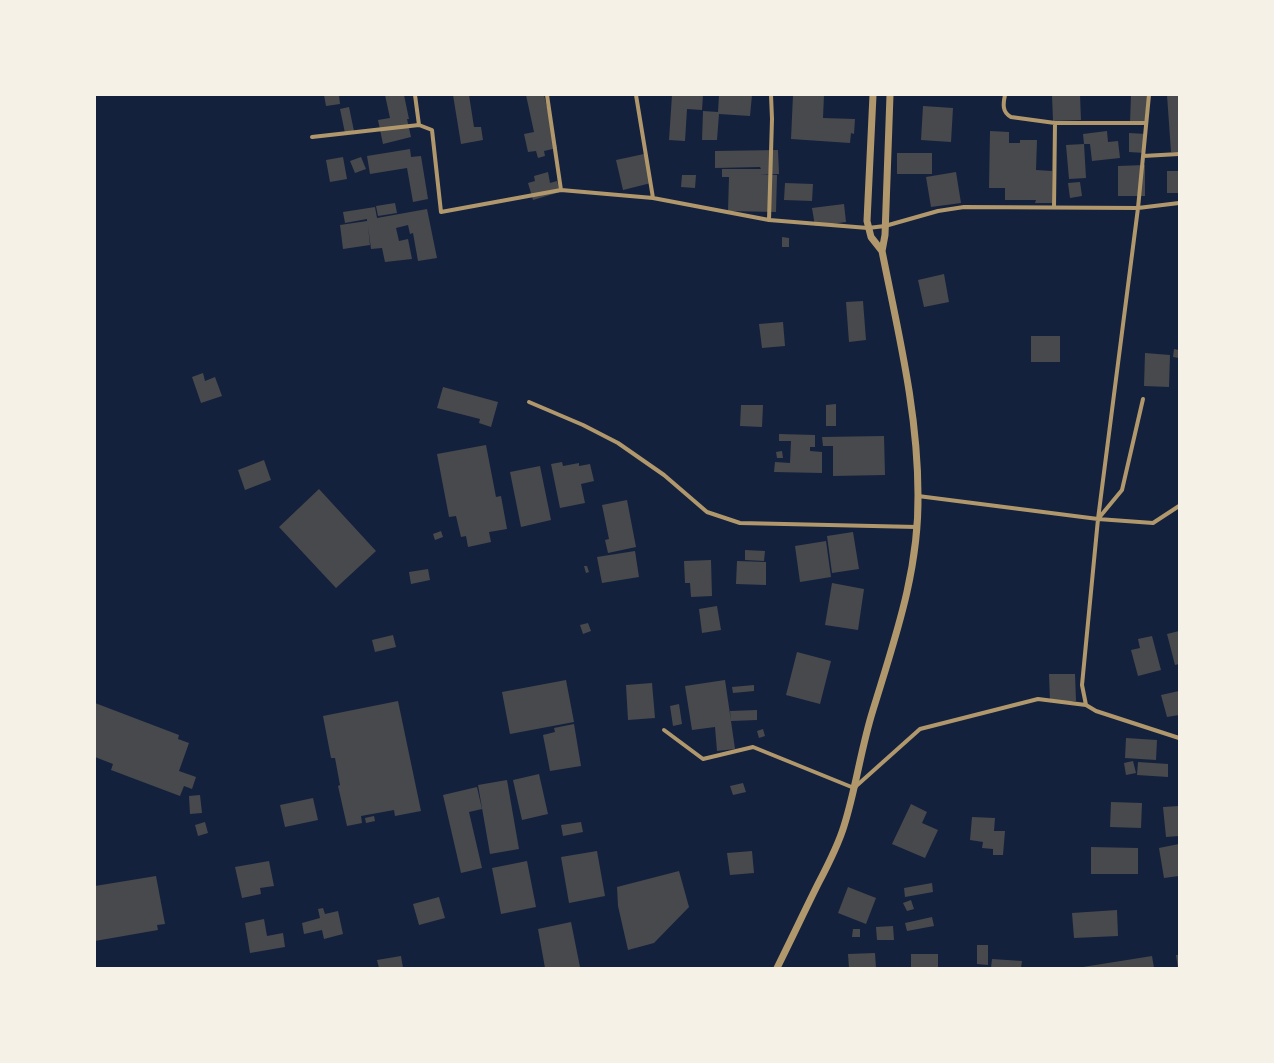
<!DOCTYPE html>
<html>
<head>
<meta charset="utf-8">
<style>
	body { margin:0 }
	#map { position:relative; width:1274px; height:1063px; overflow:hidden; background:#14213d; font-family:"Space Grotesk",sans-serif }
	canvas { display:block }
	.frame { position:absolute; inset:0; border:96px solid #f6f1e7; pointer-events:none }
</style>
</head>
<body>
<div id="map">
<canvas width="1274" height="1063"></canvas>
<div class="frame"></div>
</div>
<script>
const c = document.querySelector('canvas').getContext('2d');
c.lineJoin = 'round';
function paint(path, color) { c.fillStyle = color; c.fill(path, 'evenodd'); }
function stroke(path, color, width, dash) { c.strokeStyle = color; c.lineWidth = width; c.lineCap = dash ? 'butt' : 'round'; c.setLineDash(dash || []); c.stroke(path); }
paint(new Path2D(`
	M324,95H339L340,104L326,106Z
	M385,95H404L409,119H407L411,137L383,144L378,120L390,118Z
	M453,95H469L474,127H481L483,140L461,144Z
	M526,95H544L557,148L544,151L545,156L538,158L536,151L528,152L524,134L534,132Z
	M672,95H703L702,110L687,109L685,141L669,140Z
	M719,95H752L750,116L719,114L717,140H702L703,111L718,112Z
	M793,95H824L823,118L855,119L854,134L851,133L850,143L791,139Z
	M1052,95H1080L1081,120L1053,121Z
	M1131,95H1148V124L1130,123Z
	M1167,95H1179V152H1171Z
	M923,106L953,108L951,142L921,140Z
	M349,107L354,131L345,133L340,109Z
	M990,131L1009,132V143H1020V140H1037L1036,170L1052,171V203H1035L1036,200H1005V188H989Z
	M1107,131L1108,142L1118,141L1120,158L1092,161L1090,144H1084L1083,134Z
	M1129,133L1146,134L1145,153L1129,152Z
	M1084,144L1086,178L1069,179L1066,145Z
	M410,149L411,157L421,156L428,199L413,202L407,168L370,174L367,156Z
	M778,150L779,174H760L777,175L776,212L728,211L729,177H722V169H761L760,167L715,168V151Z
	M897,153H932V174H897Z
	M644,154L651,183L623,190L616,160Z
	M343,157L347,179L330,182L326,160Z
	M361,157L366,169L355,173L350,161Z
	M1145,165V196H1118V166Z
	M1167,171H1179V193H1167Z
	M548,172L550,183L557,181L560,192L533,200L528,183L535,181L534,176Z
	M956,172L961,203L931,207L926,177Z
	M682,175H696L695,188L681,187Z
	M1080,182L1082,196L1070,198L1068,183Z
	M785,183L813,184L812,201L784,200Z
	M395,203L397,213L378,216L376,206Z
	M844,204L846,222L815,226L812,208Z
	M375,207L377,218L427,209L437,258L418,261L413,233L410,234L408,225L396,228L399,241L408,239L412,259L385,262L382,248L371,249L368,226L370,245L343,249L340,225L367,221V219L345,223L343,212Z
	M782,237L789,238V247H782Z
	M944,274L949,302L924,307L918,280Z
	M863,301L866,340L849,342L846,302Z
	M783,322L785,346L762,348L759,324Z
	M1031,336H1060V362H1031Z
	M1174,349L1179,350V358L1173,357Z
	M1145,353L1170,355L1169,387L1144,386Z
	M203,373L205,381L215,377L222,396L201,403L192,377Z
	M443,387L498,402L491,427L479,423L480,419L437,408Z
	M836,404V426H826V405Z
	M741,405H763L762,427L740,426Z
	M779,434L815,435V447H810V451L822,452V473L774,472L775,462L790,463L791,441H779Z
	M884,436L885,475L833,476V446H823L822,437Z
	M486,445L496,497L501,496L507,529L489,532L491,542L468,547L466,536L461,537L456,516L449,517L437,454Z
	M782,451L783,458H777L776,452Z
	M264,460L271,480L245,490L238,470Z
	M562,462L563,466L579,463V466L590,464L594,481L581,484L585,503L560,508L551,464Z
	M540,466L551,520L521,527L510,472Z
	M319,489L376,551L336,588L279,527Z
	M627,500L636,547L608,553L605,540L609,539L602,505Z
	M441,531L443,537L435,540L433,534Z
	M853,532L859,569L832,573L827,536Z
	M826,541L831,577L800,582L795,546Z
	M745,550L765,551L764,561L745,560Z
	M635,551L639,577L602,583L597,557Z
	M711,560L712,596L691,597L690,583H685L684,561Z
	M737,561L766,562V585L736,584Z
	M584,566H587L589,572L586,573Z
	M428,569L430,580L411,584L409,572Z
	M832,583L864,589L858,630L825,625Z
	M717,606L721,630L702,633L699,609Z
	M588,623L591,631L583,634L580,625Z
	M1179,631V664L1175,665L1167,634Z
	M393,635L396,647L375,652L372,640Z
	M1152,636L1161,670L1138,676L1131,650L1140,648L1138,639Z
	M797,652L831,661L820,704L786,695Z
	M1049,674H1075L1076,701H1050Z
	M566,680L574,722L510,734L502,692Z
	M725,680L731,721L730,711L757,710V720L731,721L735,749L717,751L715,727L692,730L685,686Z
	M652,683L655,718L628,720L626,685Z
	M754,685V691L733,693L732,687Z
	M1179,691V715L1167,717L1161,695Z
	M398,701L421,811L395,816L394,810L361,816L362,823L347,826L338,786L340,785L335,758H331L323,716Z
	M95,703L179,735L178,739L189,743L179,771L196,777L192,789L184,786L180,796L111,770L113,764L95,757Z
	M679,704L682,724L673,726L670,706Z
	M574,724L581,766L550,771L543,735L555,732L554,728Z
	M763,729L765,736L759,738L757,731Z
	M1126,738L1157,740L1156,760L1125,758Z
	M1133,761L1136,773L1126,775L1124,763Z
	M1138,762L1168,764V777L1137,775Z
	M539,774L548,814L522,820L513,780Z
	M507,780L519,849L490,854L478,785Z
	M743,783L746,792L733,795L730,786Z
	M477,787L482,809L469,812L482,868L461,873L443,795Z
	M200,795L202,813L190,814L189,796Z
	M313,798L318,820L285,827L280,805Z
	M1111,802L1142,803L1141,828L1110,827Z
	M911,804L927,812L922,823L938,830L925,858L892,844Z
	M1179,806V836L1166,837L1163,807Z
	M374,816L375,821L366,823L365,818Z
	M972,817L995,818L994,831H1005L1003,855H993V849L982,848L983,842L970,840Z
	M205,822L208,833L198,836L195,825Z
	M581,822L583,832L563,836L561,825Z
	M1179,844V876L1164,878L1159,848Z
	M1091,847L1138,848V874H1091Z
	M597,851L605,896L569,903L561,857Z
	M752,851L754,873L730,875L727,853Z
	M269,861L274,886L260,888L261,894L242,898L235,867Z
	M527,861L536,907L501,914L492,868Z
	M679,871L689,907L654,943L628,950L618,906L617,887Z
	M156,876L165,924L157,925L158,930L95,941V886Z
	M932,883L933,892L905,897L904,888Z
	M848,887L876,898L866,924L838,913Z
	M439,897L445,918L419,925L413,904Z
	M911,900L914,909L907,911L903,903Z
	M323,908L325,914L338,911L343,934L324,939L322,930L304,934L302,923L320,918L318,909Z
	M1117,910L1118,936L1074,938L1072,913Z
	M932,917L934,926L907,931L905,923Z
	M264,919L267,936L283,933L285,947L250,953L245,923Z
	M571,922L580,967L545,968L538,929Z
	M893,926L894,940H877L876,927Z
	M853,929H860V937H852Z
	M977,945H988V965L977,964Z
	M875,953L876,968H849L848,954Z
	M911,954H938V968H911Z
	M1176,955H1179V968H1178Z
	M401,956L403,968H379L377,960Z
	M1152,956L1154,968H1083V967Z
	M992,959L1022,961L1021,968H991Z`), '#48494c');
stroke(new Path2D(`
	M415,95L419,125
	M547,95L561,190
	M636,95L653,198L769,220L868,228L885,226L938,211L964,207L1138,208L1179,203
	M1005,95C1003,104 1002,112 1011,117L1055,123
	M1149,95L1138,208L1098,519L1082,685L1086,705L1096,711L1179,738
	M312,137L419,125L432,130L441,212L561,190L653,198
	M1143,156L1179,154
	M1054,207L1055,123H1146
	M769,220L772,119L771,95
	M529,402L583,425L618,443L664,475L707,512L740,523L917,527
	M918,496L1098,519L1153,523L1179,506
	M1098,519L1122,490L1143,399
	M664,730L703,759L753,747L854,788L920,729L1038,699L1086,705`), '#b1986c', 4);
stroke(new Path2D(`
	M873,95L867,221L871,237L882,251
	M777,968C791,940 804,912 818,884C828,865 838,846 844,826C856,788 861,748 873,710C895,638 919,571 918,495C918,412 898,332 882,251L885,235L890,95`), '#b1986c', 7);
</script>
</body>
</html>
